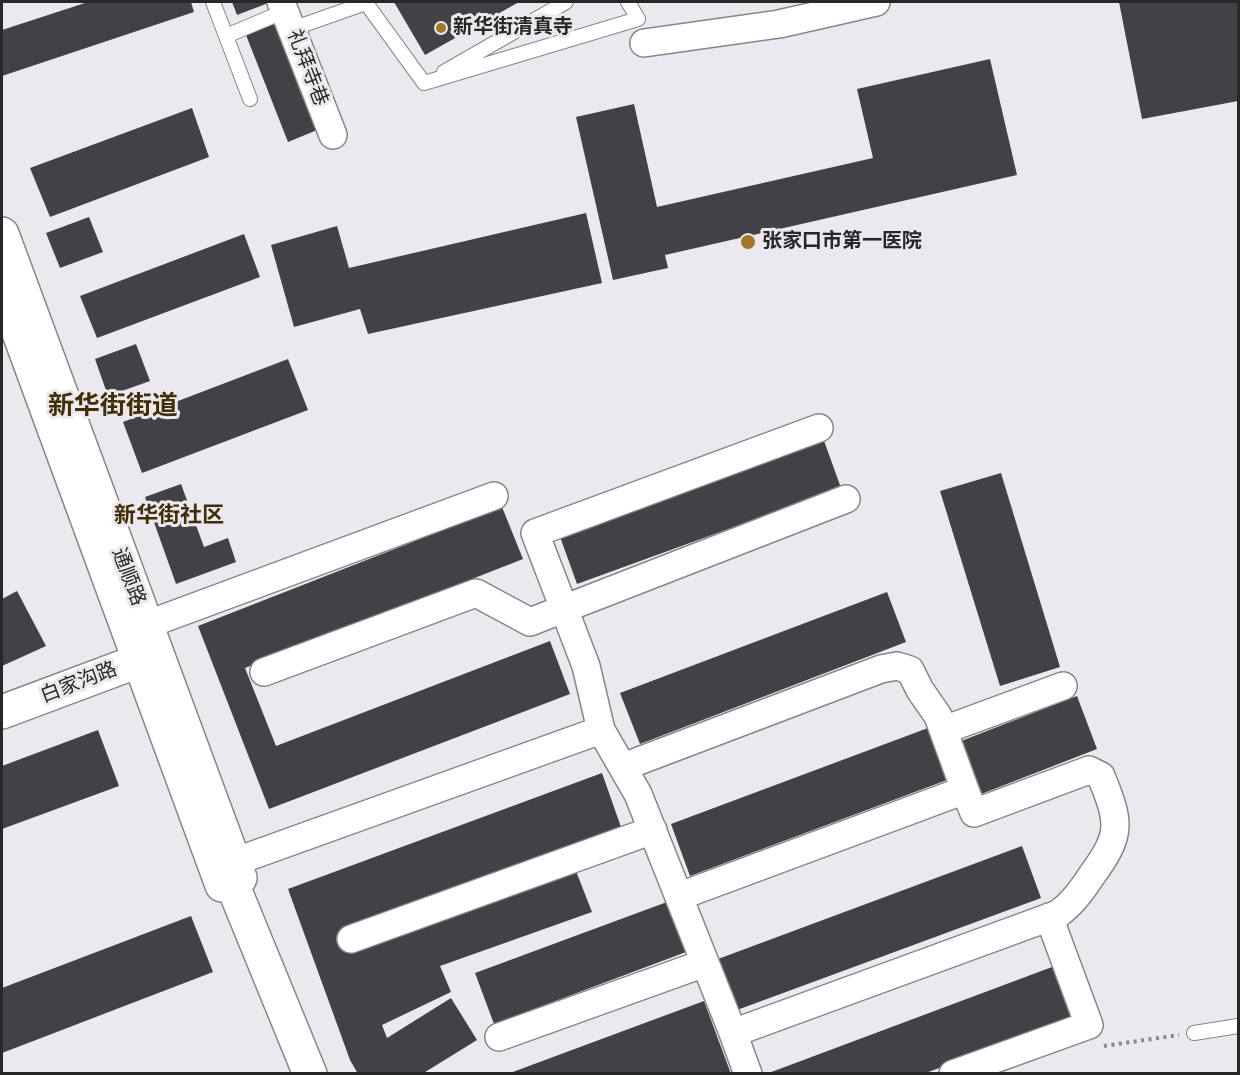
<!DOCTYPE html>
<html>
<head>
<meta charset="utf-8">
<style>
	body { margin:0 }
	#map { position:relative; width:1240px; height:1075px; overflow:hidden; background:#ebe9ee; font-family:"Space Grotesk",sans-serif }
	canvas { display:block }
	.frame { position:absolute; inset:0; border:3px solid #272628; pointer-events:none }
</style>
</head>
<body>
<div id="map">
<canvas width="1240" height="1075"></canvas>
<div class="frame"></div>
</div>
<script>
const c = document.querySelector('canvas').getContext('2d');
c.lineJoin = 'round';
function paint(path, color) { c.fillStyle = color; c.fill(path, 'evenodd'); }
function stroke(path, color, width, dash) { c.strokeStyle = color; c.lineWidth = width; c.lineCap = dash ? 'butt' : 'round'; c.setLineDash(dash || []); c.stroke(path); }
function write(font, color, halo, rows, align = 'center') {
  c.font = font + ' "Space Grotesk","Noto Sans SC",sans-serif'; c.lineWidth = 6; c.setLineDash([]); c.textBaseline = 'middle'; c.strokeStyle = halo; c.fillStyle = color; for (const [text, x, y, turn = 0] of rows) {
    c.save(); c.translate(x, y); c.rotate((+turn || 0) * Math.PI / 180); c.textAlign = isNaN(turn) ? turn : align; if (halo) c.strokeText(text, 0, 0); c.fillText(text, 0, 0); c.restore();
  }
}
paint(new Path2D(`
	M88,2H191L194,12L2,76V30Z
	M232,2H271L237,15Z
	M394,2H519L425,55Z
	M1119,2H1238V101L1142,119Z
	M280,22L322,128L288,142L246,35Z
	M990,59L1017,175L665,255L668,268L613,280L576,117L634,104L657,207L873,158L857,89Z
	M192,108L209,157L50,217L30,168Z
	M586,213L602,283L368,334L360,309L294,327L271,245L337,226L349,268Z
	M89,217L103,252L60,268L46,233Z
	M244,234L260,277L97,338L80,296Z
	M136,344L150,381L108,396L95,359Z
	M288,359L308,410L142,473L123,422Z
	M823,438L841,488L577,584L559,534Z
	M1001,473L1060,667L1000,686L940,491Z
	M181,484L204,547L228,538L236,562L176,584L145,497Z
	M502,507L523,559L245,668L276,746L550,641L570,694L269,809L198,626Z
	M17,591L46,646L2,666V599Z
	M887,592L906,642L640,744L620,693Z
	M1077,696L1097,749L976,796L956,743Z
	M928,728L947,780L690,876L671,824Z
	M98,730L119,786L2,829V766Z
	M602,773L621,827L341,929L348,949L574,866L592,912L440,966L451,992L382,1025L387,1038L451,998L477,1040L422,1074H358L350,1060L288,889Z
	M1022,846L1041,898L737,1010L718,959Z
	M667,902L686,952L494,1024L475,973Z
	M191,916L213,972L2,1053V988Z
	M1060,964L1079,1016L923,1074H766Z
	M704,1001L731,1074H510V1073Z`), '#424145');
const service = new Path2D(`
	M213,2L250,99
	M292,29L366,3L424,83
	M226,36L285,11
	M444,72L566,2
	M424,83L638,19L628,2
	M1194,1033L1238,1026`);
const minor = new Path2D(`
	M281,2L333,135
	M644,43L779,24L876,2
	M146,625L494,496
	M264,672L476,593L530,622L846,499
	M601,730L586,666L535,533L819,428
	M944,730L1063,686
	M623,767L881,669L897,666L910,670L920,690L938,716L965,790
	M234,862L601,730L638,794L733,1033L1058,914C1073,903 1082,890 1092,875C1122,834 1120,823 1101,776L1089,770L974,813L965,790L680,896
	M351,939L653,830
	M733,1033L748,1074
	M499,1037L705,963
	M953,1074L1089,1025L1049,917`);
const tertiary = new Path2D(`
	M2,234L240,878L222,885L2,287
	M2,712L157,654
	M231,881L310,1074`);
stroke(service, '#87858a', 16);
stroke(minor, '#87858a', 30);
stroke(tertiary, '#87858a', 36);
stroke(new Path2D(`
	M1104,1046L1179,1035`), '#88878a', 4, [3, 4.5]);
stroke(service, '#fff', 14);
stroke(minor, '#fff', 27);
stroke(tertiary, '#fff', 33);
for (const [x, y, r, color] of [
	[441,28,6,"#a27828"],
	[748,242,8,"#a27828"]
]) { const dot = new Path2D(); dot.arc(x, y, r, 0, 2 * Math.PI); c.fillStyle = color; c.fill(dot); stroke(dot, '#ebe9ee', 2); }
write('bold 20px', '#272628', '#ebe9ee', [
	["新华街清真寺",453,28],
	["张家口市第一医院",762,242]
], 'left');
write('20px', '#272628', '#ebe9ee', [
	["礼拜寺巷",307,68,69],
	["通顺路",128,577,69],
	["白家沟路",79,683,-21]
]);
write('bold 22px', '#412d06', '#ebe9ee', [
	["新华街社区",169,516]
]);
write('bold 26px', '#412d06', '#ebe9ee', [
	["新华街街道",113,407]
]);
</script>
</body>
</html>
